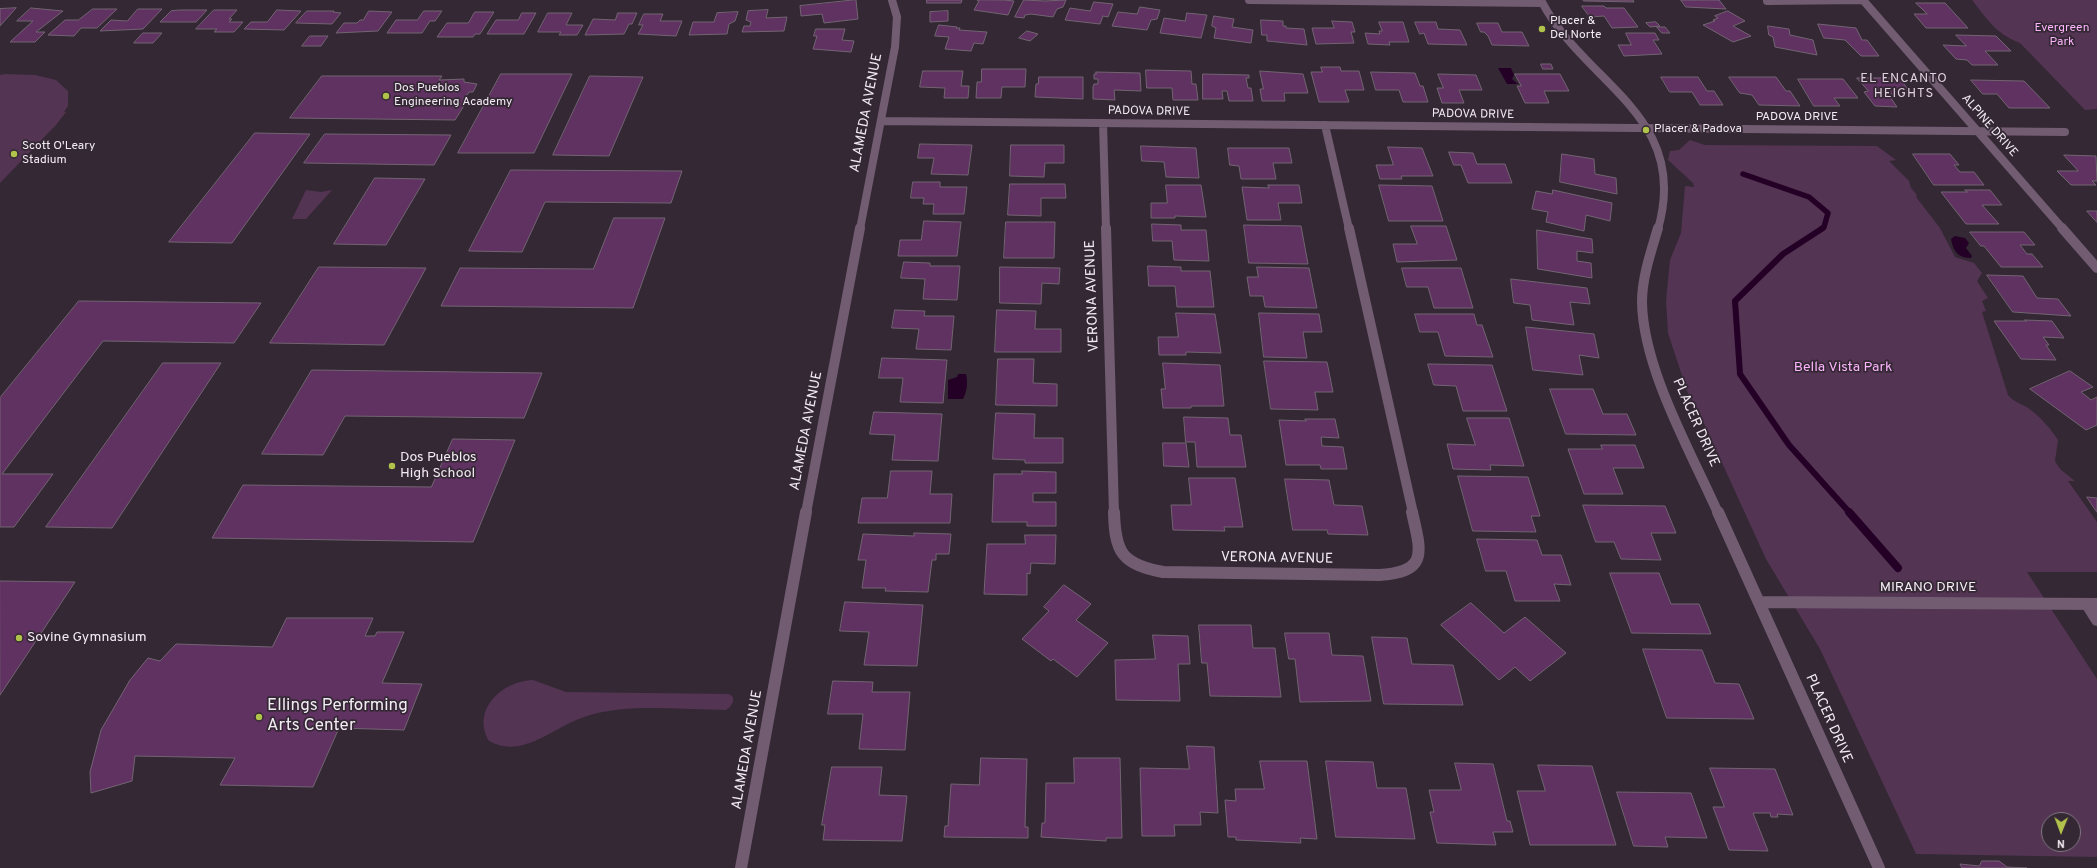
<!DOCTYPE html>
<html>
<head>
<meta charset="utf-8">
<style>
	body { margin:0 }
	#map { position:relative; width:2097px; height:868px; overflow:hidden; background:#342834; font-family:Overpass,sans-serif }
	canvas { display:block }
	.north { position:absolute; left:2041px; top:812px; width:40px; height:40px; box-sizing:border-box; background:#342834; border:1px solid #807680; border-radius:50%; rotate:181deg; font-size:11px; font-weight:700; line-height:16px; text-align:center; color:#f3ebf3 }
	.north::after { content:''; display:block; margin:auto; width:14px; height:18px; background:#b2c34b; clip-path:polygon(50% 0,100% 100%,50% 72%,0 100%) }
</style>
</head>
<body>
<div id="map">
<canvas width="2097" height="868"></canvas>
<div class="north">N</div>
</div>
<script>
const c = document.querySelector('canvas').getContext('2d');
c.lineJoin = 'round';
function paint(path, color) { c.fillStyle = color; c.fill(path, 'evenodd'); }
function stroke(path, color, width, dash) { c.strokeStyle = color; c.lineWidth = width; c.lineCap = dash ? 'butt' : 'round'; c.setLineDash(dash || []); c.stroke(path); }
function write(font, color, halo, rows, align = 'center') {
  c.font = font + ' Overpass,sans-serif'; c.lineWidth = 3.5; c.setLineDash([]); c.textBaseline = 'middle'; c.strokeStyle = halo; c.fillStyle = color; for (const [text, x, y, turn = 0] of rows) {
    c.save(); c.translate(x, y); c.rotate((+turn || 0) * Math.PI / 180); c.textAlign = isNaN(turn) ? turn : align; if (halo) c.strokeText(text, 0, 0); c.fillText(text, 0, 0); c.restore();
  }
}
paint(new Path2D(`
	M1972,0H2097V109L2085,110L2020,43C1996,34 1987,19 1972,0Z
	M5,74L35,75L56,80L68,91V106L64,112H66L56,125L0,183V75Z
	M1690,140L1705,145L1877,146L1896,160L1889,161L1909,181L1911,188L1917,195L1916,197L1940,228L1955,257L1974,263L1982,273L1977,281L1988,298L1982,301L1986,311L1982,312L2008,395C2014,403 2025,404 2032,411C2042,419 2051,429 2058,440L2055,461L2060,469L2075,481H2068L2097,522V572H2027L2097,679V857L1916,854L1820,649L1766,559L1701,417L1687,391L1668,333L1666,301L1670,260L1681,233L1685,186L1694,187L1693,183L1668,160L1670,151L1679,150ZM2049,820H2073V844H2049Z
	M306,190L321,192L332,190L306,219H292Z
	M533,680L566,692L729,694L733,697V702L730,707L726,710C681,710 629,703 587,716C554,726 523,760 489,741C471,710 502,681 533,680Z`), '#533453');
paint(new Path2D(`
	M1498,68H1511L1514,75L1512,79L1518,84H1507Z
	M1955,236L1965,238L1969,243L1966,248L1972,256L1971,258C1958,258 1953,251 1951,239Z
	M958,374H966C968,383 967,391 963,399H948V380L957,377Z`), '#240026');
stroke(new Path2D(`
	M1743,174L1809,197L1828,213L1824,227L1821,229`), '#240026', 5.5);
stroke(new Path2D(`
	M1823,228L1783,254L1735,301L1740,374L1789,445L1850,513`), '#240026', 6);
stroke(new Path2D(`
	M1849,512L1898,568`), '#240026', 8);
const building = new Path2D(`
	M856,0L858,19L824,23L822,14L801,16L800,6Z
	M927,0H962L961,3H927Z
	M1004,0L1014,1L1008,15L974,10L979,1L977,0Z
	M1024,0L1045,1L1066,0L1063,7L1057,9L1053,17L1031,14L1025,15L1024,18L1015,17Z
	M1583,0H1633L1634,2L1584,1Z
	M1681,0H1719L1726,9L1686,7Z
	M1094,2L1113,4L1108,17L1103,16L1100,24L1065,20L1070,8L1090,11Z
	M1916,3H1945L1968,28H1926L1914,14H1927Z
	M1582,6H1604L1606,8H1624L1638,27L1612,28L1604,16L1590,17Z
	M1140,7L1160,10L1157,19L1151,20L1147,30L1112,26L1118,12L1137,14Z
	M16,8L0,26V9Z
	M31,8L63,11L36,32H45L35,42H10L33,21H17Z
	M93,9H117L97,28H81L74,36L48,35L65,20H78Z
	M138,9H162L143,29L100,31L111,20L127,21Z
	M180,10H207L196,22H160L171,11Z
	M214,10H237L229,19H232L229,22H243L234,32H214L217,29H196Z
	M277,10L301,11L284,30L244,29L251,22H267Z
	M768,10L766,18L787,17L784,31L742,32L744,26H750L751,22L746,20L748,11Z
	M307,11H334L333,12L341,13L332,24L296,23Z
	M369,11L392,12L378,31L336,33L344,23H357L360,20H363Z
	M424,11H442L435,21H430L422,33H387L396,20H417Z
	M948,11V21L930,22V12Z
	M1728,11L1745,21L1733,26L1751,36L1733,42L1703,25L1715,21L1713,20L1718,18L1715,16Z
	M475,12H494L480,34H475L473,37H437L447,23H468Z
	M738,12L735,21L729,24L727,34L689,35L693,22H714L717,13Z
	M522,13H536L524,34H487L496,20H518Z
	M548,13H572L566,25H583L577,35H559L561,32H538Z
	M618,13H637L632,24H629L624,34L585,35L593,19L615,20Z
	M1187,13L1207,15L1201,38L1160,33L1164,18L1185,21Z
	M644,14H663L660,21H682L676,36L638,34L643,25H639Z
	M1214,16L1234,19L1232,27L1253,30L1251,43L1214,38L1216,28L1212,26Z
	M1261,20L1283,21V26H1286V28L1304,29L1307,45L1267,41V35H1262Z
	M1332,21L1352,22L1355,32H1351L1354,43L1316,44L1312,28H1334Z
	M1379,22H1403L1409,42H1389L1390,45L1368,44L1365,33L1380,34L1379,31H1382Z
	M1415,22H1436L1438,29L1460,30L1467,45L1428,44L1424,33L1420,34Z
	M1656,22L1660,26L1650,27L1646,23Z
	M1477,23H1498L1502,32H1522L1529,46L1492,45L1488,36L1484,32H1481Z
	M1818,24L1856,28L1862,40H1867L1879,56H1861L1845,40L1824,38Z
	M939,25L957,27L956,28H960L959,30L987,32L983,44L974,43L971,51L945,49L949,37L935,36Z
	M1768,26L1789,29L1790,35L1813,40L1817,55L1775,47L1773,37L1769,35Z
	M1657,27H1665L1670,33H1662Z
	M816,29H845L842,40L854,41L851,52L813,49L817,36H814Z
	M1027,31L1038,34L1030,41L1019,38Z
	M143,33H162L153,43H134Z
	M1626,33H1655L1659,40H1653L1662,54L1624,56L1618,45H1631Z
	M1956,35L1996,36L2011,51H1985L1998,65H1972L1967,60L1956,59L1943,45L1966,46Z
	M310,36H328L321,46H302Z
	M1541,64H1551L1553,69H1543Z
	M1321,67H1340L1341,71H1359L1364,90H1345L1349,102H1319L1311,72H1322Z
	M982,69H1026L1025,87H1002L1001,98H976L977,82H981Z
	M1146,70L1191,71L1192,84H1196L1198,100H1173L1172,88H1147Z
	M923,71H963L961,86H969L968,98H944L945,88L920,87Z
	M1260,71L1303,74L1308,93H1284L1285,101H1262L1260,89H1263Z
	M1096,72L1140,73L1141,91L1114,90L1115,100L1093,99V87L1094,84H1098V79H1094V74H1096Z
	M1371,72L1415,73L1420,86H1423L1428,102H1403L1399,90H1376Z
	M501,74H572L534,153H458Z
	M1203,74L1249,75V78H1246L1248,88H1251L1253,101H1229L1227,91H1222L1223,99H1203Z
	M1438,74L1476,75L1482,90H1459L1464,103H1442L1437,88H1443Z
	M1515,74H1560L1569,91H1544L1549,103H1525L1517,86H1521Z
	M322,76H442L439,80L464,79V82L477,84L473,92H469L463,101H467L455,120L290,118Z
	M590,76L643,77L609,156L553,155Z
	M1039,77H1083V99L1035,97L1036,84H1038Z
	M1661,77H1698L1707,91H1714L1723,105H1700L1692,92H1670Z
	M1729,77H1776L1786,91H1790L1800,106L1759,105L1752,95L1740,93Z
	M1857,78H1899L1912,94H1888L1897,107L1875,106L1864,92L1868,91Z
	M1798,79H1843L1858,98H1834L1840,106H1814Z
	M1971,80L2024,81L2050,108H2009L1997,94H1983Z
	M255,133L310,134L232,243L169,242Z
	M325,134L451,135L434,165L304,163Z
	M920,144L972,145L968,175L931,174L934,158H918Z
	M1011,145H1064V163H1045L1044,177L1010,176Z
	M1141,146L1196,148L1199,178L1166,177L1164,162L1142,161Z
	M1388,147L1422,148L1433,176H1401L1402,179H1380L1376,165H1393Z
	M1228,148H1289L1292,163H1273L1276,179H1241L1239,166L1230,165Z
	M1449,152L1473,153L1477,164H1505L1512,183H1468L1461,165H1454Z
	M1562,154L1594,159L1595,174L1616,178L1617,194L1560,182Z
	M1913,154H1950L1959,165H1954L1960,172H1974L1984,185H1934Z
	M2064,155L2096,156L2097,181H2092L2096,185H2071L2057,171H2078Z
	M511,170L682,171L671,203L545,202L522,252L469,251Z
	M375,178L425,179L386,245L334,244Z
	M913,182H940V187H967L964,214H933L934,204H923L924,198H911Z
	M1010,184H1065L1066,198H1041V216L1008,215Z
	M1166,185H1201L1206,217L1175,216V218H1151V203H1167Z
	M1268,185H1299L1302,203H1278L1281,220H1247L1242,187L1269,188Z
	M1379,185L1432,186L1443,221H1389Z
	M1553,190L1612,203L1610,221L1586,215L1584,231L1546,222L1548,212L1532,209L1536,191L1552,194Z
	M1965,190H1990L2002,205H1982L1999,224H1966L1941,192H1967Z
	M2087,211H2097V222Z
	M614,218H665L633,308L441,306L460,268L593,269Z
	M924,221L961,222L957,256H898L900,240H921Z
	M1006,222H1055L1054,258H1004Z
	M1152,224L1181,225V230H1206L1209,261L1174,260L1172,241H1153Z
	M1244,225L1301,226L1308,264L1249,263Z
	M1411,226H1446L1457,260L1397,262L1393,244H1417Z
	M1537,230L1592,239L1593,253L1577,251V261L1591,263L1592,278L1538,269Z
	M1970,232H2024L2035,245H2020L2027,254H2032L2043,267H2001L1984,246H1981Z
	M904,262L930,263V266H960L957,300L923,299L925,279L901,278Z
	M1148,266L1181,267V271H1210L1214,307H1177L1175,286H1149Z
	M319,267L426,268L384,345L270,343Z
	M1000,267L1060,268L1059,284L1042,283L1041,304L1000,303Z
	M1257,267L1309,268L1317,308L1265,307L1263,296H1250L1247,277H1258Z
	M1402,268H1461L1473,308H1434L1428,287H1407Z
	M1987,275L2023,276L2037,298L2058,299L2071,316L2013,312Z
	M1511,279L1587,288L1590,304L1570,302L1574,325L1532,320L1530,305L1514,303Z
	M79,301L261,303L234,343L103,341L2,474H53L14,527H0V398Z
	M895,310L925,311L924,316H954L951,350L916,349L919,329L892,328Z
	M997,310L1036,311L1035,329H1061V352H995Z
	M1176,313L1215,314L1221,353L1186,352V355H1159L1158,337H1178Z
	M1259,313L1319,314L1322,332H1303L1307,358L1264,357Z
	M1415,314H1474L1477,325H1482L1493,357L1445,356L1438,332H1420Z
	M2025,320L2052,321L2064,338L2043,337L2049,345H2046L2056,360L2021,359L1994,321H2026Z
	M1526,327L1594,334L1599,358L1579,355L1583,375L1533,370Z
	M882,358L947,360L943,403L900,402L903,378H879Z
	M998,359H1034L1033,383L1057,384V406L996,405Z
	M1264,361L1327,362L1333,392H1315L1318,410L1271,409Z
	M163,363H221L112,528L46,527Z
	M1163,363L1220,365L1224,406H1191V408H1163L1161,389H1165Z
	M1428,364L1492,365L1507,411H1463L1456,386L1434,385Z
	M312,370L542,373L524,418L345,416L323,455L262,454Z
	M2070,371L2093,387L2081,392L2091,400L2097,397V425L2086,430L2030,389Z
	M1550,389H1593L1603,414H1627L1636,435L1566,434Z
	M874,412L942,414L938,461L892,460L895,435L870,434Z
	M996,413L1035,414L1034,438H1063V463H1025V460L993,459Z
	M1184,417L1228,418L1230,435H1241L1246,467H1197L1195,442H1186Z
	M1467,418H1509L1524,466L1490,465L1491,470L1453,469L1447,444L1475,445Z
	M1305,419H1335L1339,438L1321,437L1322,446L1343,447L1347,469H1321L1320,465H1286L1279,420L1306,421Z
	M453,439L515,440L473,542L212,538L243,485L431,487Z
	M1163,443H1186L1189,467L1164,466Z
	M1601,445H1635L1644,468H1613L1623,494H1584L1568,449H1602Z
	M891,471H932L930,494H952L950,523H858L862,498H887Z
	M1022,471L1056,472V493H1033V502H1056V526H1027V522H992L994,474H1022Z
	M1458,476L1528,477L1540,516H1531L1536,532L1473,531Z
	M1189,478H1235L1243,527H1224L1225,531L1173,530L1171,505H1191Z
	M1285,479L1329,480L1334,505L1362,506L1368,535L1328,534L1327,530H1293Z
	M2087,497L2097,498V512Z
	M1583,505L1665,506L1676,533H1651L1661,560L1621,559L1614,542H1596Z
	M914,533L951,534L949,554H936V560H932L928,592L885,591L886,588H862L866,560H858L863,534L914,536Z
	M1025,535H1056L1055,564L1031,563L1030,574L1027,573V595L984,594L987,544H1025Z
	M1477,539L1537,540L1542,555H1561L1571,585L1554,584L1560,601H1515L1506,571H1486Z
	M1610,573H1659L1671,604H1699L1711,634L1632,633Z
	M0,581L75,582L0,695Z
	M1064,585L1091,604L1076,620L1108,643L1077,677L1053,659L1051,661L1022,639L1049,611L1044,607Z
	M845,602L923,605L917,666L864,665L869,632L840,631Z
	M1471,603L1504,633L1525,617L1566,653L1530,681L1515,667L1499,680L1441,625Z
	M287,618H373L365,636H375L377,632H404L382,683L422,684L404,730L339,728L313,787L220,785L235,758L135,756L132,781L91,793L90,772L101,730L130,680L148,658L160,661L176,644L272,647Z
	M1199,625H1251L1253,648H1275L1281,697L1210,696L1207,663H1202Z
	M1285,633H1329L1332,655L1363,656L1371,701L1300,702L1295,659H1289Z
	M1153,635L1188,636L1190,664H1178L1180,701L1116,700L1115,660L1155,659Z
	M1372,637L1407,638L1412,664L1453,665L1463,705L1384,704Z
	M1643,649L1702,650L1715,683L1739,684L1754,719L1667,718Z
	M833,681L873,682L872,692H910L905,750L859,749L863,714H828Z
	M1187,746L1214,747L1218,813L1200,812L1201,825H1174L1175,836H1142L1140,768L1189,769Z
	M981,758L1027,759L1025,827H1028V838L944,837L945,826H948L951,784L979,785Z
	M1074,758H1120L1122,838H1106V841L1041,837L1042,823H1045L1046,783H1074Z
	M1260,761H1307L1317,839L1300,838L1301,843L1236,840V837H1228L1225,800L1236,801L1235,789H1264Z
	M1326,761L1373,762L1377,788H1406L1415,839L1336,837Z
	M1455,763L1493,764L1507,821H1510L1513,832H1493L1496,845L1437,843L1430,812H1434L1429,790H1461Z
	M1538,765L1592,766L1616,845H1530L1517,791H1545Z
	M832,767H882L879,795L907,796L902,841L823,840L825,825H822Z
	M1710,768L1775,769L1793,815L1777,814L1778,817H1771L1770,813H1753L1768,851L1729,850L1713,807H1724Z
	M1617,792L1691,793L1707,838L1665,837L1668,847L1634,846Z
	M1982,861H1999L2007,867L2027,868H1962L1960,864L1979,866Z`);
paint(building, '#603261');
stroke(building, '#726472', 1);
stroke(new Path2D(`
	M1249,0L1542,3
	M1541,0C1583,84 1691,114 1658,229
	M1863,0L2063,229
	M1767,1L1863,0
	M881,121L2065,132
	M1103,123L1106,229
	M1325,125L1349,229
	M860,229L895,47L897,17L892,0`), '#715c71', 8);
stroke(new Path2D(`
	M1106,228L1114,513
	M1349,228L1413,513
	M1658,228C1651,252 1642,277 1642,302C1643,369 1691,452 1718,513
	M2062,228L2097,268
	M806,513L860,228`), '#715c71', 10);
stroke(new Path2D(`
	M1114,512C1115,553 1122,564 1163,572L1379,575C1429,572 1421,552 1412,512
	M1718,512L1879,868
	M1759,602L2097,604
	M2087,604L2097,620
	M741,868L806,512`), '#715c71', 12);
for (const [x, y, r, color] of [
	[1542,29,4,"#b2c34b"],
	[386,96,4,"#b2c34b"],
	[1646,130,4,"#b2c34b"],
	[14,154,4,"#b2c34b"],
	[392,466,4,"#b2c34b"],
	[19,638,4,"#b2c34b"],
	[259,717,4,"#b2c34b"]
]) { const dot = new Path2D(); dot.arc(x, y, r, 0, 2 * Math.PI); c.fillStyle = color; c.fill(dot); stroke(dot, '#342834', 1.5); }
write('12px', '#f3ebf3', '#342834', [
	["Placer &",1550,22],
	["Del Norte",1550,36],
	["Dos Pueblos",394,89],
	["Engineering Academy",394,103],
	["Placer & Padova",1654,130],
	["Scott O'Leary",22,147],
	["Stadium",22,161]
], 'left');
write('12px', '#fcb4fc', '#342834', [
	["Evergreen",2062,29],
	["Park",2062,43]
]);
write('12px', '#f3ebf3', '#342834', [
	["PADOVA DRIVE",1149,112,1],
	["PADOVA DRIVE",1473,115,1],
	["PADOVA DRIVE",1797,118],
	["ALPINE DRIVE",1989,126,49]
]);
c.letterSpacing = '1px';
write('13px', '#e1d1e0', '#342834', [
	["EL ENCANTO",1904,79],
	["HEIGHTS",1904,94]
]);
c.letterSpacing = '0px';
write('14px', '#f3ebf3', '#342834', [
	["ALAMEDA AVENUE",867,113,-79],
	["VERONA AVENUE",1093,296,-92],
	["PLACER DRIVE",1695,423,66],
	["ALAMEDA AVENUE",807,431,-79],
	["VERONA AVENUE",1277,559,1],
	["MIRANO DRIVE",1928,588],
	["PLACER DRIVE",1828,719,66],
	["ALAMEDA AVENUE",748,750,-80]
]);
write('14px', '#fcb4fc', '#342834', [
	["Bella Vista Park",1843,368]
]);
write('14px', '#f3ebf3', '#342834', [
	["Dos Pueblos",400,458],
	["High School",400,474],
	["Sovine Gymnasium",27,638]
], 'left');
write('17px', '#f3ebf3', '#342834', [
	["Ellings Performing",267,707],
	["Arts Center",267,727]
], 'left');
</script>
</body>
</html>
